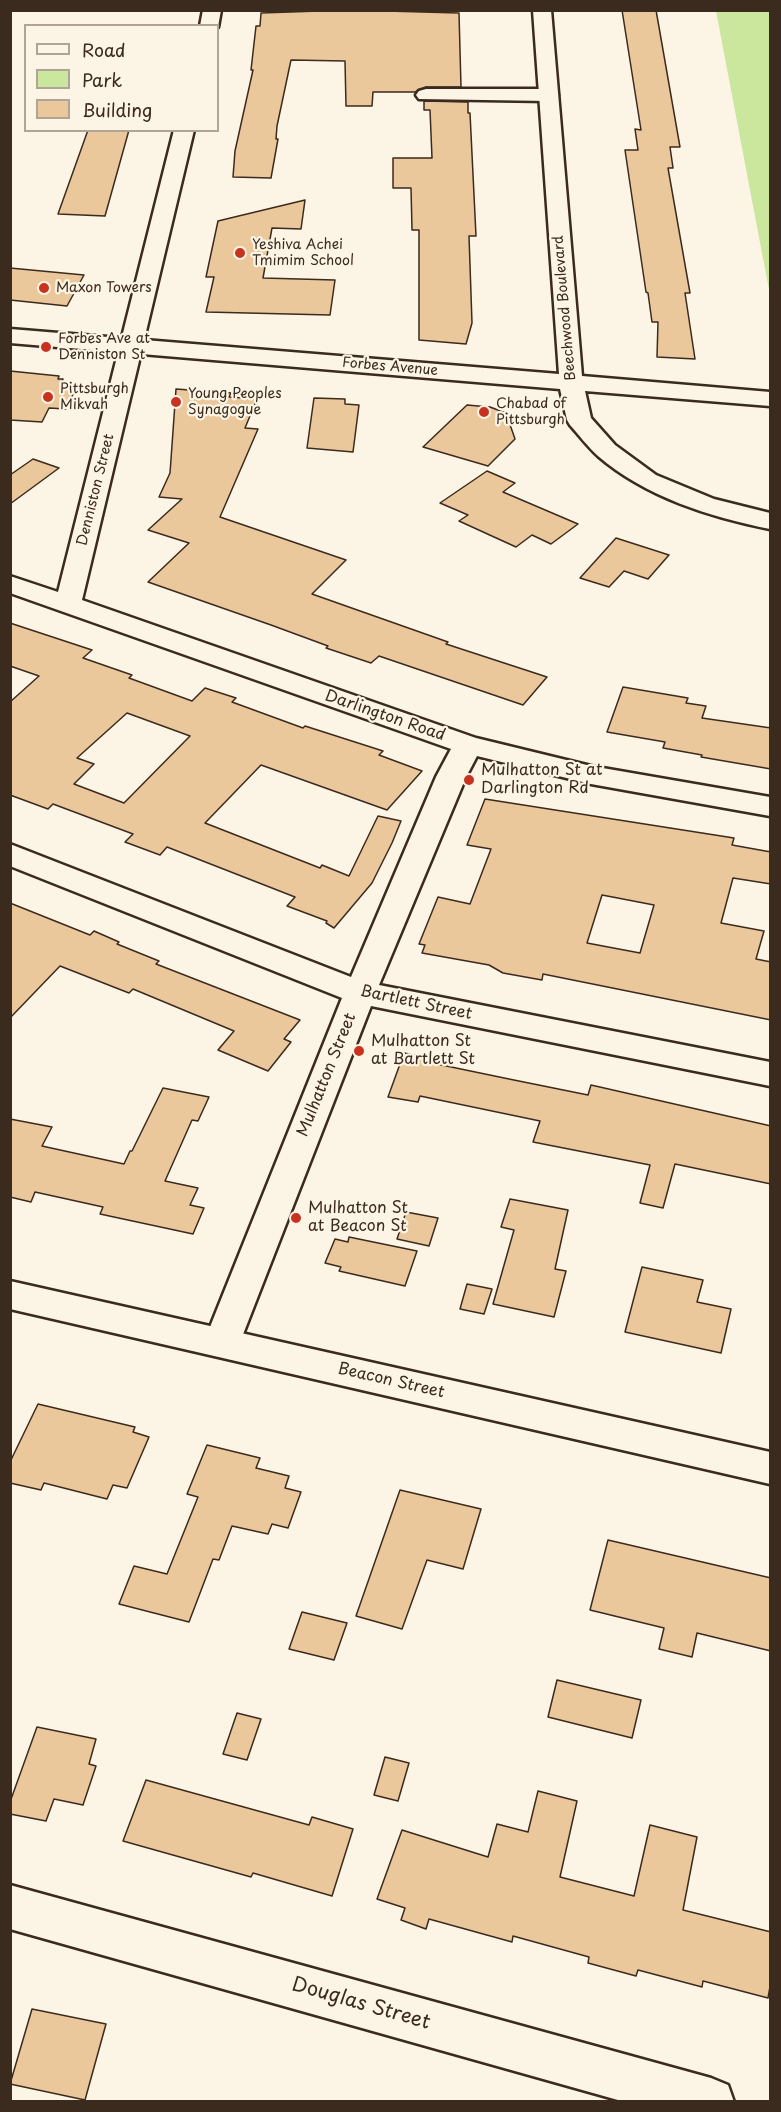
<!DOCTYPE html>
<html>
<head>
<meta charset="utf-8">
<style>
	body { margin:0 }
	#map { position:relative; width:781px; height:2112px; overflow:hidden; background:#fcf5e5; font-family:"Playpen Sans",sans-serif }
	canvas { display:block }
	.frame { position:absolute; inset:0; border:12px solid #3b2a1e; pointer-events:none }
	.legend { position:absolute; left:24px; top:24px; width:195px; height:108px; box-sizing:border-box; background:#fcf5e5; border:2px solid #afa495; margin:0; padding:8px 10px; list-style:none; font-size:18px; color:#3b2a1e }
	.legend li { display:flex; align-items:center; gap:12px; height:30px }
	.legend b { width:30px; border:2px solid #afa495 }
</style>
</head>
<body>
<div id="map">
<canvas width="781" height="2112"></canvas>
<div class="frame"></div>
<ul class="legend">
<li><b style="height:8px;background:#fcf5e5"></b>Road</li>
<li><b style="height:16px;background:#cbe69d"></b>Park</li>
<li><b style="height:16px;background:#ebc79c"></b>Building</li>
</ul>
</div>
<script>
const c = document.querySelector('canvas').getContext('2d');
c.lineJoin = 'round';
function paint(path, color) { c.fillStyle = color; c.fill(path, 'evenodd'); }
function stroke(path, color, width, dash) { c.strokeStyle = color; c.lineWidth = width; c.lineCap = dash ? 'butt' : 'round'; c.setLineDash(dash || []); c.stroke(path); }
function write(font, color, halo, rows, align = 'center') {
  c.font = font + ' "Playpen Sans",sans-serif'; c.lineWidth = 4.5; c.setLineDash([]); c.textBaseline = 'middle'; c.strokeStyle = halo; c.fillStyle = color; for (const [text, x, y, turn = 0] of rows) {
    c.save(); c.translate(x, y); c.rotate((+turn || 0) * Math.PI / 180); c.textAlign = isNaN(turn) ? turn : align; if (halo) c.strokeText(text, 0, 0); c.fillText(text, 0, 0); c.restore();
  }
}
paint(new Path2D(`
	M716,11H770V295Z`), '#cbe69d');
const building = new Path2D(`
	M349,10L459,13L461,87H426L415,92H373L372,106H346L345,61L291,60L277,126L276,139H278L271,178L233,177L235,151L253,70H251L256,26H260L261,13Z
	M622,10H656L680,147H670L673,168H668L690,293H685L695,359L657,357L658,322H652L648,293L646,292L625,150H638L635,129L641,130Z
	M424,101L468,102V113H470L476,236H469L472,323L466,344L419,340V230H412L411,188H393V158H432L430,110H424Z
	M88,130H129L105,216L58,214Z
	M305,200L301,229L272,228L263,278L335,280L330,315L206,312L214,277H206L218,221Z
	M10,268L84,275L67,306L10,300Z
	M10,371L59,376L58,379H63L62,383L78,384L66,409L49,408L42,422L10,420Z
	M176,389L231,393L229,397L257,399L245,428L258,429L220,517L346,560L312,594L448,642L446,644L547,677L523,705L379,656L371,663L326,648L328,646L271,625L148,582L189,543L148,530L182,499L159,497L170,473Z
	M314,398L345,399V404L359,405L353,452L307,448Z
	M467,405L490,407L506,413L515,439L488,466L423,447Z
	M33,459L59,468L10,504V475Z
	M487,471L515,483L503,492L578,524L551,544L532,535L516,547L459,521L468,515L440,503Z
	M616,538L669,555L648,579L624,571L609,587L580,578Z
	M10,623L92,650L83,658L132,675L129,678L192,701L205,688L236,698L232,702L303,728L305,726L383,751L379,755L422,771L387,810L261,765L205,823L320,868L322,865L349,876L378,816L401,821L392,843L372,883L334,928L326,923L327,921L287,906L295,897L167,847L160,855L125,842L133,834L53,804L48,809L10,795V702L39,676L10,666ZM127,713L190,736L124,803L74,784L94,764L77,758Z
	M623,687L688,698L686,703L706,706L702,718L771,728V769L701,757L702,755L663,748L665,742L607,732Z
	M485,799L734,838L732,845L771,852V884L733,878L721,923L764,931L756,959L771,962V1020L543,974L542,980L503,973L489,965L422,953L425,945L419,944L438,897L470,904L491,849L467,845ZM602,895L654,905L640,953L587,943Z
	M10,903L90,935L94,931L119,942L117,944L159,961L156,964L300,1020L284,1039L291,1042L268,1071L218,1050L234,1031L133,989L129,993L60,966L10,1018Z
	M404,1053L434,1059L432,1063L509,1079L588,1095L591,1085L771,1126V1184L675,1164L663,1208L640,1203L650,1165L533,1142L540,1121L420,1096L418,1102L388,1097Z
	M163,1088L209,1097L198,1121L192,1120L165,1181L198,1188L190,1205L204,1208L193,1234L100,1214L103,1207L35,1192L31,1202L10,1197V1119L52,1127L42,1146L124,1164L130,1151H132Z
	M510,1199L568,1210L555,1269L566,1271L554,1317L493,1304L514,1230L501,1227Z
	M406,1212L438,1218L429,1246L397,1239Z
	M349,1237L417,1251L405,1286L339,1271L341,1267L325,1263L335,1239L348,1242Z
	M642,1267L703,1280L697,1302L731,1309L721,1353L625,1332Z
	M467,1284L492,1289L484,1314L460,1309Z
	M38,1404L135,1427L133,1432L149,1437L127,1488L113,1485L107,1499L44,1483L41,1490L10,1483V1462Z
	M207,1445L260,1458L256,1468L289,1476L285,1488L301,1492L288,1528L272,1524L268,1534L232,1526L219,1560L213,1559L189,1622L119,1604L134,1566L167,1574L198,1497L187,1494Z
	M400,1490L481,1509L463,1569L427,1560L402,1629L356,1616Z
	M608,1540L771,1578V1651L697,1633L692,1657L659,1649L664,1628L590,1610Z
	M302,1612L347,1623L334,1660L289,1649Z
	M557,1680L641,1700L632,1738L548,1717Z
	M237,1713L261,1719L247,1760L223,1754Z
	M37,1727L96,1739L89,1764L96,1766L83,1805L54,1799L46,1821L10,1814V1802Z
	M385,1757L409,1763L398,1801L374,1795Z
	M146,1780L309,1825L312,1817L353,1829L332,1896L253,1873L251,1877L123,1841Z
	M538,1791L577,1801L560,1877L634,1896L650,1825L697,1837L683,1910L771,1932V1981L768,1998L703,1981L702,1987L638,1970L636,1976L588,1963L589,1957L513,1936L512,1942L429,1919L426,1929L401,1920L405,1908L377,1899L402,1830L488,1857L497,1824L528,1832Z
	M32,2009L106,2024L85,2100L10,2084Z`);
paint(building, '#ebc79c');
stroke(building, '#3b2a1e', 1.5);
const minor = new Path2D(`
	M203,10H221L218,27V26H200Z
	M426,89H548L555,91L558,95L555,99L548,101L419,99L416,95L419,91Z
	M174,130H194L82,600L476,738L591,766L770,797V816L591,784L477,756L466,777L379,985L770,1062V1086L371,1006L240,1342L235,1352L222,1357L209,1352L204,1342L342,998L10,866V844L351,977L436,777L451,749L10,593V576L58,592Z
	M10,1885L711,2078L728,2085L734,2102H625L10,1929Z`);
const major = new Path2D(`
	M533,10H551L582,376L770,392V406L585,391L591,418L615,445L656,475L714,499L770,513V529C710,517 646,497 598,456C588,447 579,435 570,425L567,420L560,389L10,343V329L559,374Z
	M10,1281L770,1452V1484L10,1309Z`);
stroke(minor, '#3b2a1e', 5);
stroke(major, '#3b2a1e', 5);
paint(minor, '#fcf5e5');
paint(major, '#fcf5e5');
for (const [x, y, r, color] of [
	[240,253,6,"#c8321e"],
	[44,288,6,"#c8321e"],
	[46,347,6,"#c8321e"],
	[48,397,6,"#c8321e"],
	[176,402,6,"#c8321e"],
	[484,412,6,"#c8321e"],
	[469,780,6,"#c8321e"],
	[359,1051,6,"#c8321e"],
	[296,1218,6,"#c8321e"]
]) { const dot = new Path2D(); dot.arc(x, y, r, 0, 2 * Math.PI); c.fillStyle = color; c.fill(dot); stroke(dot, '#fcf5e5', 2); }
write('14px', '#3b2a1e', '#fcf5e5', [
	["Yeshiva Achei",252,245],
	["Tmimim School",252,261],
	["Maxon Towers",56,288],
	["Forbes Ave at",58,339],
	["Denniston St",58,355],
	["Pittsburgh",60,389],
	["Mikvah",60,405],
	["Young Peoples",188,394],
	["Synagogue",188,410],
	["Chabad of",496,404],
	["Pittsburgh",496,420]
], 'left');
write('14px', '#3b2a1e', '#fcf5e5', [
	["Beechwood Boulevard",565,308,-95],
	["Forbes Avenue",390,367,5],
	["Denniston Street",96,490,-76]
]);
write('16px', '#3b2a1e', '#fcf5e5', [
	["Darlington Road",385,716,19],
	["Bartlett Street",416,1003,12],
	["Mulhatton Street",327,1075,-68],
	["Beacon Street",391,1381,13]
]);
write('16px', '#3b2a1e', '#fcf5e5', [
	["Mulhatton St at",481,771],
	["Darlington Rd",481,789],
	["Mulhatton St",371,1042],
	["at Bartlett St",371,1060],
	["Mulhatton St",308,1209],
	["at Beacon St",308,1227]
], 'left');
write('20px', '#3b2a1e', '#fcf5e5', [
	["Douglas Street",361,2004,16]
]);
</script>
</body>
</html>
